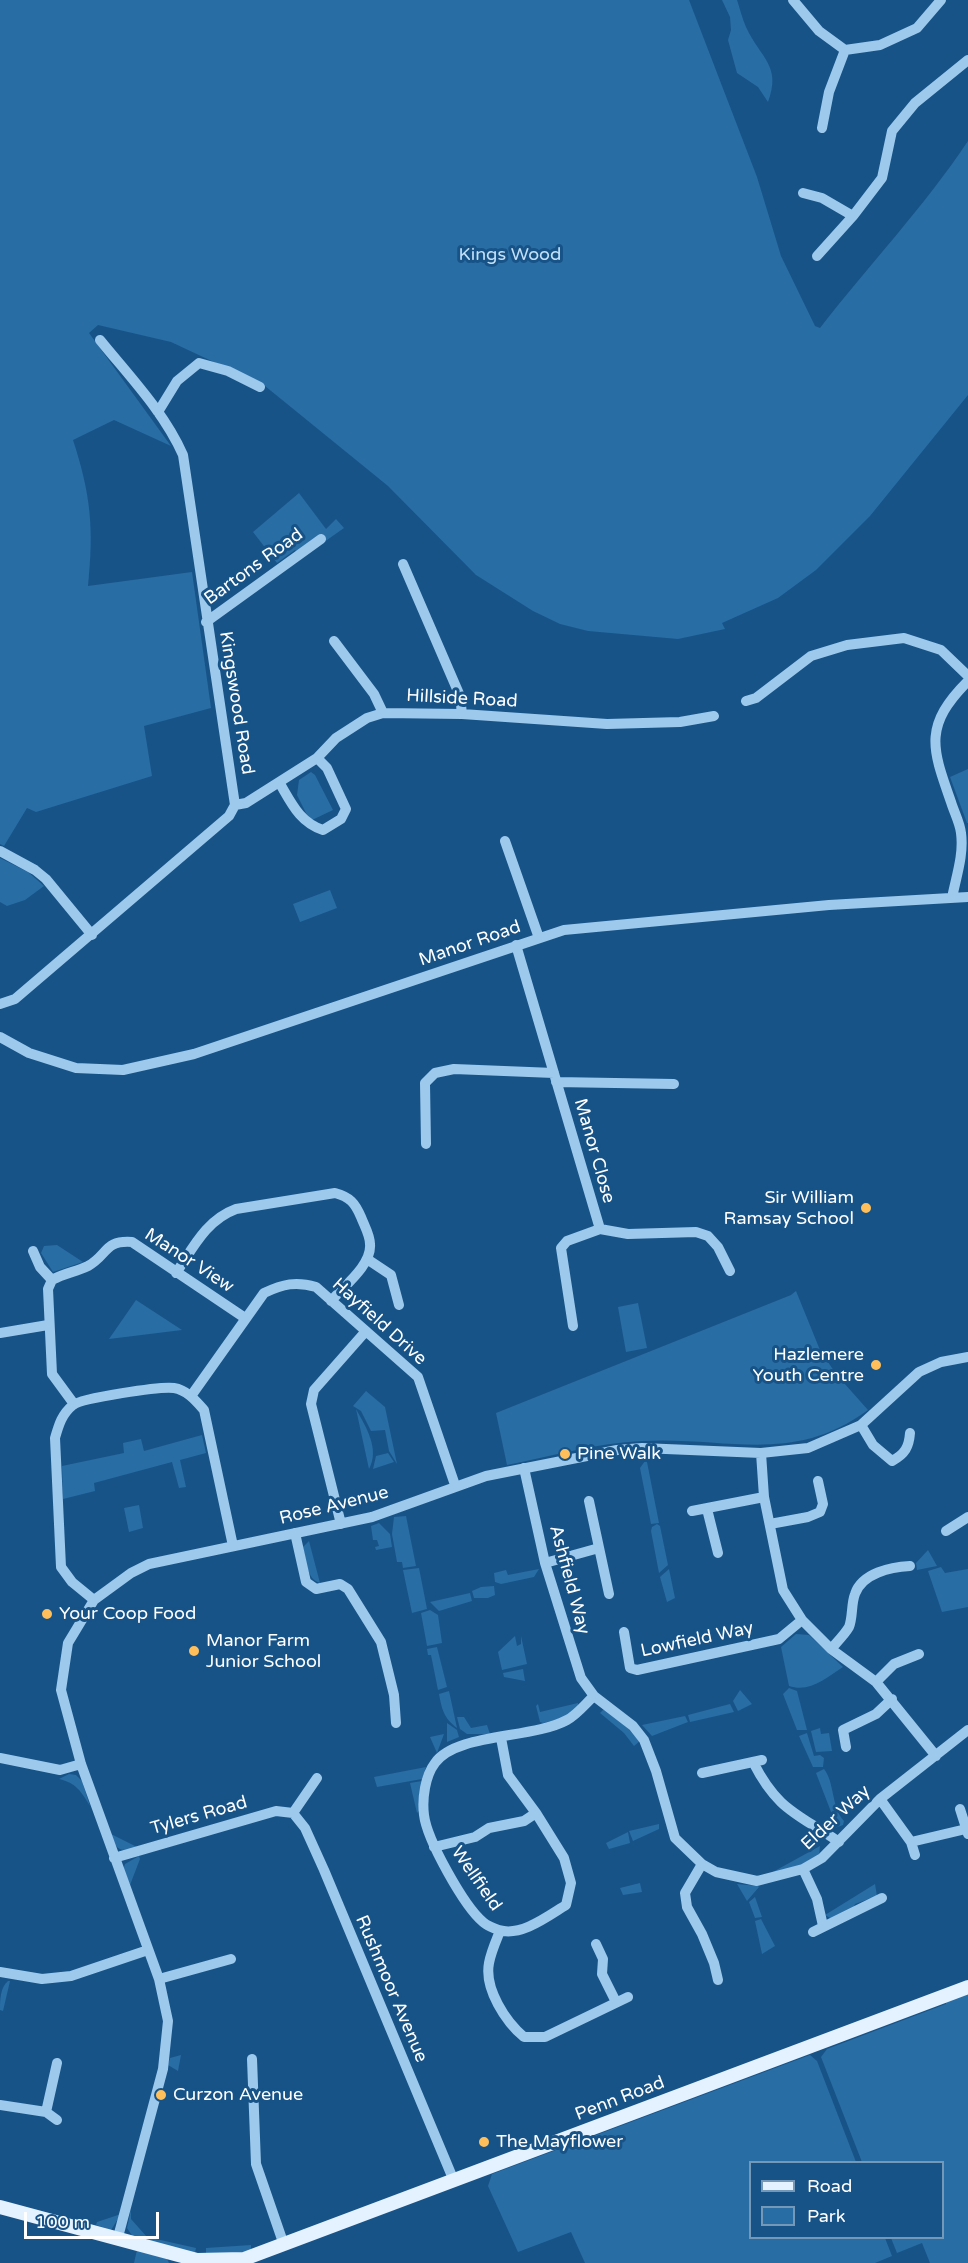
<!DOCTYPE html>
<html>
<head>
<meta charset="utf-8">
<style>
	body { margin:0 }
	#map { position:relative; width:968px; height:2263px; overflow:hidden; background:#175387; font-family:"Varela Round",sans-serif }
	canvas { display:block }
	.legend { position:absolute; left:749px; top:2161px; width:195px; height:78px; box-sizing:border-box; background:#175387; border:2px solid #7498b7; margin:0; padding:8px 10px; list-style:none; font-size:18px; color:#fff }
	.legend li { display:flex; align-items:center; gap:12px; height:30px }
	.legend b { width:30px; border:2px solid #7498b7 }
	.scale { position:absolute; left:24px; top:2212px; width:135px; height:27px; box-sizing:border-box; border:3px solid #fff; border-top:0; padding-left:8px; font-size:18px; line-height:21px; white-space:nowrap; color:#fff; -webkit-text-stroke:4px #175387; paint-order:stroke }
</style>
</head>
<body>
<div id="map">
<canvas width="968" height="2263"></canvas>
<ul class="legend">
<li><b style="height:8px;background:#e4f1ff"></b>Road</li>
<li><b style="height:16px;background:#296da5"></b>Park</li>
</ul>
<div class="scale">100 m</div>
</div>
<script>
const c = document.querySelector('canvas').getContext('2d');
c.lineJoin = 'round';
function paint(path, color) { c.fillStyle = color; c.fill(path, 'evenodd'); }
function stroke(path, color, width, dash) { c.strokeStyle = color; c.lineWidth = width; c.lineCap = dash ? 'butt' : 'round'; c.setLineDash(dash || []); c.stroke(path); }
function write(font, color, halo, rows, align = 'center') {
  c.font = font + ' "Varela Round",sans-serif'; c.lineWidth = 6; c.setLineDash([]); c.textBaseline = 'middle'; c.strokeStyle = halo; c.fillStyle = color; for (const [text, x, y, turn = 0] of rows) {
    c.save(); c.translate(x, y); c.rotate((+turn || 0) * Math.PI / 180); c.textAlign = isNaN(turn) ? turn : align; if (halo) c.strokeText(text, 0, 0); c.fillText(text, 0, 0); c.restore();
  }
}
paint(new Path2D(`
	M0,0H689L757,177L781,256L815,326L820,328C869,265 924,207 968,141V395L870,516L816,570L778,598L722,623L725,629L678,639L588,631L560,624L533,611L476,575L388,486L265,386L171,342L98,325L89,333L171,446L114,420L73,440C91,495 94,529 88,586L192,572L211,708L144,726L152,776L36,812L27,808L4,846L0,844Z
	M722,0H737C740,9 742,18 746,27C760,58 782,65 768,102L758,87L737,73L728,40L731,30L730,17Z
	M299,493L326,529L336,519L344,528L303,557L295,550L277,563L253,532Z
	M968,769V823H967L950,777Z
	M311,772L315,775L333,810L310,821L297,795L299,780Z
	M0,858L28,872L44,886L25,900L7,906L0,902Z
	M330,890L337,908L300,922L293,904Z
	M57,1245L83,1262L53,1272L41,1253L44,1246Z
	M796,1291L820,1350L836,1374L868,1410C792,1466 726,1436 642,1441C597,1443 552,1456 507,1465L496,1413L791,1295Z
	M136,1300L182,1330L109,1339Z
	M638,1303L647,1348L626,1352L618,1307Z
	M366,1391L385,1407L397,1464L389,1451L385,1430L371,1431L361,1411L353,1406Z
	M356,1409C366,1427 380,1449 369,1469Z
	M202,1435L206,1453L180,1460L186,1487L179,1488L172,1462L94,1483L95,1491L63,1499L62,1466L124,1453L123,1443L141,1439L144,1451Z
	M388,1453L394,1462L373,1469L376,1456Z
	M645,1461L647,1462L659,1523L651,1524L640,1468Z
	M139,1505L143,1528L129,1532L124,1508Z
	M406,1516L416,1566L403,1568L402,1562H397L392,1534L394,1517Z
	M379,1523L390,1534L392,1547L376,1550L375,1547L379,1546L377,1540H373L371,1526Z
	M657,1524L660,1526L668,1565L659,1573L651,1531L652,1527Z
	M309,1541L320,1583C306,1579 306,1559 303,1547Z
	M928,1550L937,1566L917,1570L916,1563Z
	M941,1567L945,1573L968,1569V1607L942,1612L928,1571Z
	M419,1568L427,1609L412,1613L403,1570Z
	M539,1569L534,1577L501,1584L495,1582L494,1573L506,1570L508,1575Z
	M669,1569L675,1598L667,1602L660,1577Z
	M494,1586L495,1595L488,1598H474L472,1591L481,1587Z
	M470,1593L472,1601L439,1611L430,1602Z
	M430,1610L438,1615L442,1643L427,1646L421,1613Z
	M796,1634L809,1635L843,1667C826,1678 810,1693 789,1686L781,1647Z
	M515,1636L517,1646L521,1644V1636L527,1664L502,1670L498,1652Z
	M437,1647L447,1687L438,1690L431,1655H428L427,1649Z
	M523,1669L525,1681L504,1677L503,1673Z
	M789,1688L797,1691L807,1730H797L783,1694Z
	M740,1690L752,1704L738,1711L733,1701Z
	M449,1691L457,1728C444,1718 442,1710 439,1694Z
	M578,1703V1707L566,1717L543,1723L540,1722L536,1706L538,1704L540,1712Z
	M730,1704L734,1712L690,1722L688,1715Z
	M604,1709L619,1719L640,1741L634,1746L624,1733L600,1713Z
	M685,1716L688,1722L652,1736L642,1725Z
	M457,1717H464L471,1728L487,1725L490,1734H467L460,1729Z
	M447,1723L457,1730L459,1737L447,1742Z
	M820,1728L821,1734L829,1733L832,1751L816,1752L811,1731Z
	M807,1733L814,1756L820,1755L824,1758L823,1767H813L799,1736Z
	M444,1734L437,1753L430,1737Z
	M426,1767L422,1779L377,1787L374,1777Z
	M824,1769C835,1783 831,1807 844,1821L843,1825L835,1828L833,1817L816,1773Z
	M69,1774L76,1775L82,1781L90,1806C81,1791 76,1783 59,1779Z
	M422,1781L419,1811L417,1813L410,1783Z
	M659,1824V1829L633,1841L629,1831Z
	M628,1832L630,1843L609,1849L606,1843Z
	M111,1834L137,1847C121,1853 115,1850 111,1834Z
	M820,1846L819,1856L800,1867L771,1873Z
	M139,1856L140,1859L130,1885L123,1870L125,1864Z
	M640,1883L642,1892L623,1895L620,1888Z
	M737,1884L758,1886L759,1887L747,1901Z
	M875,1884L877,1896L855,1904L854,1907L832,1919L825,1915Z
	M755,1897L762,1917L755,1918L749,1902Z
	M761,1919L775,1946L762,1954L755,1921Z
	M8,1981H10L3,2011L0,2010C0,2000 0,1988 8,1981Z
	M968,1992V2263H930L922,2243L897,2253L891,2238H942V2162H862L821,2057L827,2049L946,2004V2000Z
	M181,2055L178,2071L168,2065L170,2058Z
	M810,2055L817,2061L856,2162H750V2238H885L892,2256L875,2263H585L571,2232L518,2252L488,2186L492,2174Z
	M131,2209V2219L147,2237L196,2248L195,2253L133,2237L127,2228Z
	M121,2214L111,2230L96,2225L97,2222Z
	M251,2245V2252L206,2255V2248Z
	M137,2250L167,2259L169,2263H134Z`), '#296da5');
stroke(new Path2D(`
	M793,0L819,31L845,50L880,45L917,28L941,0
	M822,128L829,92L845,50
	M803,193L822,198L853,216
	M817,256L853,216L882,178L892,131L915,103L968,60
	M158,412L177,381L199,363L228,371L260,387
	M403,564L460,696L462,714
	M206,622L321,539
	M334,641L374,694L383,713
	M746,701L756,698L811,656L847,645L904,638L941,650L968,676
	M279,782C291,802 299,822 323,830L341,819L346,809L327,768L317,758
	M235,805L246,803L317,758L336,738L367,718L383,713L462,714L607,724L680,722L714,716
	M505,841L539,938
	M0,851L35,870L46,879L92,935
	M952,898C956,877 964,855 961,833C960,823 954,812 951,802C932,748 923,726 968,681
	M516,945L600,1229L628,1234L696,1232L708,1236L718,1247L730,1271
	M0,1004L15,999L229,816L235,805L183,455C164,412 130,377 100,340
	M0,1037L29,1053L76,1068L123,1070L194,1054L564,930L829,905L968,897
	M556,1082L674,1084
	M426,1144L425,1083L435,1073L454,1069L554,1073
	M33,1251L40,1267L52,1280L48,1289L52,1374L74,1404
	M367,1259L391,1275L399,1305
	M176,1273C193,1248 206,1220 236,1209L335,1193C350,1197 355,1203 361,1217C364,1225 370,1235 370,1244C372,1265 344,1286 331,1301
	M52,1280C64,1273 76,1272 88,1266C108,1255 104,1240 132,1242L245,1318
	M573,1326L561,1248L567,1241L600,1229
	M0,1333L48,1325
	M191,1396L264,1293C283,1284 296,1281 316,1287L418,1377L455,1485
	M861,1425L873,1445L892,1461C905,1454 909,1447 910,1433
	M761,1453L764,1497L783,1590L802,1620L831,1649L876,1682L936,1756
	M524,1468L545,1563L581,1678L594,1696L633,1726L644,1740L656,1771L675,1838L702,1864L716,1872L757,1881L803,1869L822,1858L880,1799L968,1730
	M589,1501L609,1594
	M707,1509L718,1553
	M692,1511L764,1497
	M341,1524L311,1404L314,1390L366,1331
	M770,1524L808,1517L820,1512L823,1504L818,1481
	M946,1531L968,1517
	M295,1533L306,1582L316,1589L340,1584L348,1589L381,1642L394,1695L396,1723
	M545,1563L599,1548
	M94,1600L72,1582L61,1567L55,1438C59,1424 62,1414 73,1405C82,1398 161,1386 174,1388C187,1390 196,1401 204,1410L233,1546
	M624,1632L630,1668L637,1670L779,1639L802,1620
	M831,1649C837,1642 845,1634 849,1627C853,1617 851,1604 855,1594C862,1573 891,1567 910,1566
	M876,1682L894,1664L919,1654
	M501,1738L508,1775L536,1813
	M846,1747L843,1730L876,1714L892,1699
	M0,1758L60,1770L81,1764
	M753,1762C778,1811 797,1813 839,1842
	M702,1773L762,1760
	M880,1799L911,1842L966,1829
	M960,1809L968,1834
	M293,1813L305,1828L324,1870L454,2181
	M293,1813L317,1778
	M911,1842L915,1855
	M434,1847L475,1837L489,1828L524,1821L536,1813L564,1858L571,1883L566,1905C548,1916 521,1937 499,1930C495,1929 486,1925 483,1922C464,1906 427,1840 424,1815C422,1799 425,1776 435,1763C456,1733 532,1739 567,1720C577,1715 586,1703 594,1696
	M114,1858L276,1811L293,1813
	M702,1864L685,1893L687,1907L702,1934L714,1963L718,1980
	M803,1869L817,1899L823,1926
	M500,1931C496,1941 491,1952 489,1963C484,1989 506,2022 524,2037H545L628,1997
	M813,1932L882,1898
	M596,1944L603,1959L602,1974L616,2002
	M0,1972L42,1979L71,1976L148,1950
	M159,1979L231,1959
	M252,2059L256,2164L284,2245
	M0,2105L46,2112L57,2120
	M46,2112L57,2063
	M118,2237L163,2069L168,2021L159,1979L81,1764L61,1690L68,1643L94,1600L131,1573L149,1564L372,1517L486,1476L617,1450L642,1448L761,1453L808,1448L861,1425L919,1372L941,1362L968,1357`), '#9dc9ed', 10);
stroke(new Path2D(`
	M0,2207L197,2260L244,2259L968,1987`), '#e4f1ff', 14);
for (const [x, y, r, color] of [
	[866,1208,6,"#ffbf5a"],
	[876,1365,6,"#ffbf5a"],
	[565,1454,6,"#ffbf5a"],
	[47,1614,6,"#ffbf5a"],
	[194,1651,6,"#ffbf5a"],
	[161,2095,6,"#ffbf5a"],
	[484,2142,6,"#ffbf5a"]
]) { const dot = new Path2D(); dot.arc(x, y, r, 0, 2 * Math.PI); c.fillStyle = color; c.fill(dot); stroke(dot, '#175387', 2); }
write('18px', '#c3e1fa', '#175387', [
	["Kings Wood",510,255]
]);
write('18px', '#fff', '#175387', [
	["Bartons Road",254,567,-36],
	["Hillside Road",462,699,3],
	["Kingswood Road",236,703,81],
	["Manor Road",470,944,-19],
	["Manor Close",594,1151,74],
	["Manor View",189,1261,33],
	["Hayfield Drive",379,1322,42],
	["Rose Avenue",334,1506,-14],
	["Ashfield Way",569,1580,75],
	["Lowfield Way",697,1640,-12],
	["Tylers Road",199,1816,-16],
	["Elder Way",836,1818,-43],
	["Wellfield",476,1879,55],
	["Rushmoor Avenue",391,1989,67],
	["Penn Road",620,2099,-21]
]);
write('18px', '#fff', '#175387', [
	["Sir William",854,1198,"right"],
	["Ramsay School",854,1219,"right"],
	["Hazlemere",864,1355,"right"],
	["Youth Centre",864,1376,"right"],
	["Pine Walk",577,1454],
	["Your Coop Food",59,1614],
	["Manor Farm",206,1641],
	["Junior School",206,1662],
	["Curzon Avenue",173,2095],
	["The Mayflower",496,2142]
], 'left');
</script>
</body>
</html>
